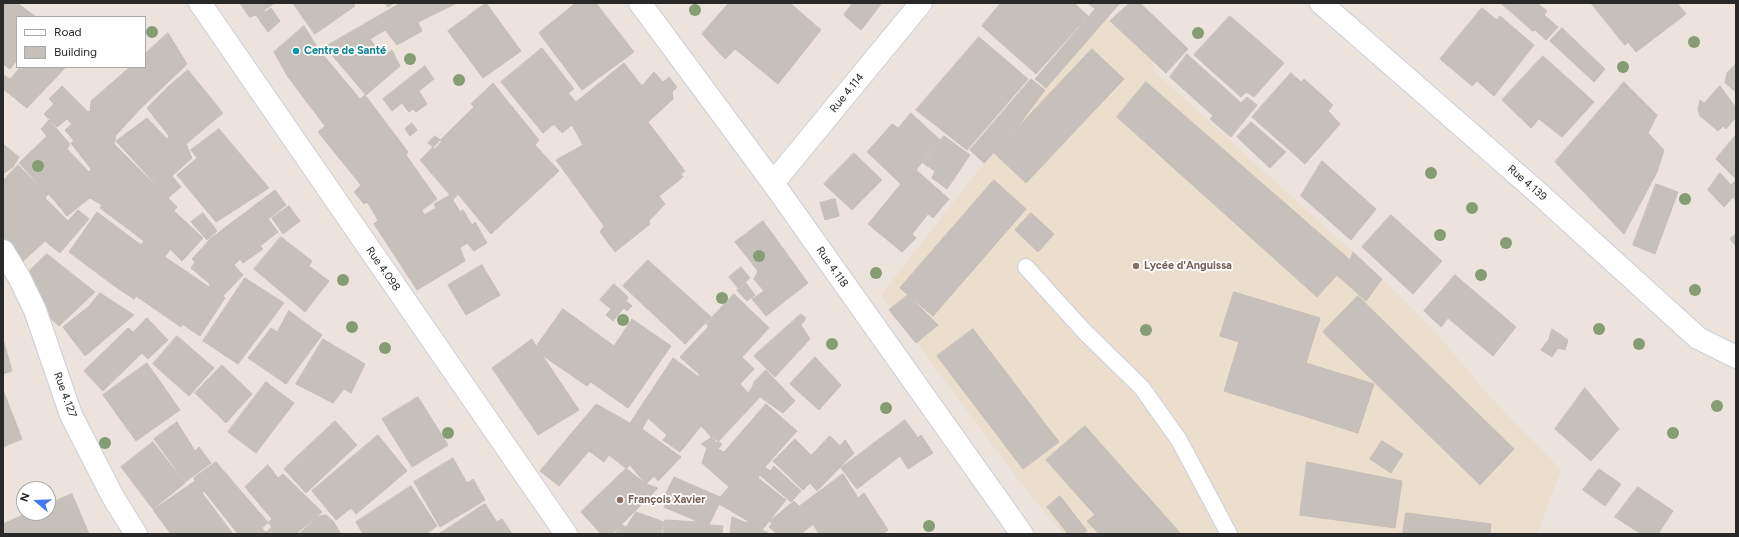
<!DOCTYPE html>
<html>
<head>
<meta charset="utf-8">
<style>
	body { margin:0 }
	#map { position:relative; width:1739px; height:537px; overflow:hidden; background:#ebe3dc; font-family:Figtree,sans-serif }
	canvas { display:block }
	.frame { position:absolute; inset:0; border:4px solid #292929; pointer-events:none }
	.legend { position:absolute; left:16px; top:16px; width:130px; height:52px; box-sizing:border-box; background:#fff; border:1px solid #a9a9a9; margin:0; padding:5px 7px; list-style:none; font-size:12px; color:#292929 }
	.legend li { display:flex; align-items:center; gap:8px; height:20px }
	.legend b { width:20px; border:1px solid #a9a9a9 }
	.north { position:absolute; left:16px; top:481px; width:40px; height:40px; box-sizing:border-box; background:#fff; border:1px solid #a9a9a9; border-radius:50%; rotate:289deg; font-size:11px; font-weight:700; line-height:16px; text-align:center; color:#292929 }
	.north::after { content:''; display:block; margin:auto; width:14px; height:18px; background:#4577ee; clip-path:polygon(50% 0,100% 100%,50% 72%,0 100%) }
</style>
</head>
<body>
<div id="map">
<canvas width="1739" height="537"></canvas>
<div class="frame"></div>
<ul class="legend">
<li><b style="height:5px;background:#fff"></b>Road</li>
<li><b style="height:11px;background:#c6c0bb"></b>Building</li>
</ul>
<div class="north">N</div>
</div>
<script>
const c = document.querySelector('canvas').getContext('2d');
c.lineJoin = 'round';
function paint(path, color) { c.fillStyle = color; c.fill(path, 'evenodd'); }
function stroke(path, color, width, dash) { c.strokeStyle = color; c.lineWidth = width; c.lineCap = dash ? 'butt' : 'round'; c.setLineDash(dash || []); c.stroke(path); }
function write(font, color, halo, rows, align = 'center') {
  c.font = font + ' Figtree,sans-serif'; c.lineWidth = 3.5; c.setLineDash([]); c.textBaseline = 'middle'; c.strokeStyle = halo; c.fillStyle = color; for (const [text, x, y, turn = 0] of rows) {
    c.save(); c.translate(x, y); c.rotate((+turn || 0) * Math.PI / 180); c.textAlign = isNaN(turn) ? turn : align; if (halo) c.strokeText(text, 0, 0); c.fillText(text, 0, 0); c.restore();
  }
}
paint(new Path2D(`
	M1107,18L1156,63L1152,69L1382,279L1438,335L1491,398L1561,470L1537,534H1063L1020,482L881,295L984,163L1046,88Z`), '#ebdecc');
const building = new Path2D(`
	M3,3H17L36,17H17V60L10,69L3,64Z
	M240,3H275L264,10L265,12L271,8L280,21L268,32L256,15L250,17Z
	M293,3H353L355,6L315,34Z
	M385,3H394L388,7Z
	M401,3H457L418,22L422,31L397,45L385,30L370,39L382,57L392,50L400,66L366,95L325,47Z
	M486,3L521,51L483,78L448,31Z
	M576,3H596L634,52L582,90L539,33Z
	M729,3H790L821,30L778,84L735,49L725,59L702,34Z
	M853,3H882L861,30L844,15Z
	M1001,3H1074L1088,16L1036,74L982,26Z
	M1088,3H1120L1046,88L1035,79L1095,9Z
	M1130,3H1140L1188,49L1166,73L1110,21Z
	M1501,3H1529L1531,5L1533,3H1537L1547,11L1544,15L1558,27L1546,40L1535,30L1533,31Z
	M1591,3H1677L1686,14L1636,52L1628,42L1625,45Z
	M1482,8L1497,20L1500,16L1534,45L1494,96L1477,81L1472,86L1440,59Z
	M1230,16L1284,63L1254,97L1246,92L1241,97L1194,55Z
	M304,26L319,50L288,77L274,52Z
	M1562,28L1605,69L1594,82L1550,41Z
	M168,33L187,64L143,106L116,135L114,144L177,207L174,211L203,238L182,261L170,249L165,257L209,287L210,284L191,268L195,262L192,259L210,239L275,190L286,205L268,219L278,232L260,246L263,249L243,263L240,259L234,265L243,275L223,296L225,298L200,336L182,324L181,327L136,296L134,299L113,285L69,252L97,212L141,245L144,241L100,208L102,205L90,198L67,216L54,200L19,163L47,136L41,129L49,120L70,144L67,149L89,172L91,169L71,143L74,141L65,130L72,124L67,119L57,127L44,114L54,104L49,99L62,86L87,111L90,112L91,101L130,67H145V54Z
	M979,37L1028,79L967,150L916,110Z
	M542,48L574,89L568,93L576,102L624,63L642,86L654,72L663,82L669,77L677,87L672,92L673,99L648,122L685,171L681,174L683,177L659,196L665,204L649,221L650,224L615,252L600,232L604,226L556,160L583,145L572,125L562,133L554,124L543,133L501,82Z
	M1092,49L1124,79L1026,183L994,153Z
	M319,50L360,99L365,95L408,152L406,155L437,199L422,210L424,215L436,208L434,204L450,195L420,160L474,107L471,104L493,83L539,140L535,145L559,171L491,234L458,194L453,200L460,212L463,210L472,225L475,222L487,243L474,251L467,243L460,248L465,261L417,290L374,224L378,220L367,202L364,204L354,192L361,185L318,132L325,126L288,77Z
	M1187,54L1241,103L1247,97L1257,105L1231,137L1210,119L1213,116L1211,114L1170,77Z
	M1543,56L1594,102L1562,137L1539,119L1531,128L1502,100Z
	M1736,64V92L1725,83L1727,73Z
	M425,66L434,79L419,91L427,104L416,112L413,109L409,112L402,103L392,111L383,99Z
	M21,67H66L27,108L3,89V75L10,79Z
	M188,70L223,113L186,144L192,158L172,176L181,187L168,198L116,141L147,118L167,139L169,136L147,108L169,86Z
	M1291,73L1301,82L1304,79L1333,105L1328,111L1340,124L1305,164L1252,117Z
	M1031,79L1045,90L1018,126L984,163L970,150Z
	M1146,82L1350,260L1353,252L1382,279L1366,301L1337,275L1317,297L1117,117Z
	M1624,82L1657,115L1648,133L1664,150L1657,172L1624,234L1555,162Z
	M1720,86L1736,108V117L1726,129L1723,126L1718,131L1700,116L1698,110L1700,100L1704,103Z
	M911,113L940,140L916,170L949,199L933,218L928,214L912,234L916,238L902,252L868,224L901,184L867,152L892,124L898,128Z
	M1251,122L1286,152L1270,168L1237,137Z
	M412,123L417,130L410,136L405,129Z
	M219,129L269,188L216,222L177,175L197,158L191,150Z
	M1736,135V179L1716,159Z
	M435,136L442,141L435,149L428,143Z
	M944,136L970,155L947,189L932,178L935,171L923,163Z
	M3,144L19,157L13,167L3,174Z
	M854,153L882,180L852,210L824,184Z
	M1322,161L1376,209L1351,240L1301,196Z
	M18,165L48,194L45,198L68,221L78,210L89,219L60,253L45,241L20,264L3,244V181Z
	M1720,173L1731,185L1736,180V201L1733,197L1724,207L1708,190Z
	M994,180L1026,209L933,316L900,288Z
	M1656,184L1678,192L1655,254L1633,245Z
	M835,199L839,216L825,220L820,203Z
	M289,206L300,221L283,234L272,218Z
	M203,213L217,231L207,240L191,222Z
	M1031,213L1054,234L1038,252L1015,230Z
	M1391,215L1442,261L1413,294L1362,247Z
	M763,221L808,283L766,316L752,299L764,291L754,279L758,271L735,242Z
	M1736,234V246L1730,239Z
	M281,237L312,261L309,266L329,281L305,312L254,269Z
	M47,254L95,292L59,326L37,306L43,300L22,278Z
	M648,260L711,317L685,344L623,286Z
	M482,265L500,295L466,315L448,285Z
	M741,267L750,278L738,288L729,277Z
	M1455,275L1516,327L1493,356L1448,318L1441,327L1424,311Z
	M245,278L284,303L238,364L203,341Z
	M746,283L755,295L747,301L737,290Z
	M614,284L627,296L628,298L626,301L632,306L627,311L624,308L613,321L606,315L611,309L600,300Z
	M1234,292L1320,318L1306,363L1374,384L1358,433L1224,391L1239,342L1220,336Z
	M100,293L134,315L85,356L63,327L89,306Z
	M734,294L769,328L742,357L754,369L740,384L748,393L752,388L760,397L717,443L701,426L680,452L663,440L667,435L648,418L642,429L681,457L658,481L654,476L646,484L609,455L604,462L589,451L559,486L540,471L596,404L630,423L673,358L699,377V374L680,357L709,326L706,324Z
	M908,295L938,325L916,343L889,310Z
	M1358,296L1514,449L1480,485L1323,332Z
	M563,309L614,346L632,319L671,346L628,408L591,382L587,386L542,355L579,410L538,435L492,368L532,339L536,346Z
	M289,311L322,335L286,384L248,358L271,328L277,332Z
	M801,314L806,318L801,325L810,339L775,377L754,356Z
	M147,318L168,340L148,359L142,353L103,391L84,371L128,328L133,332Z
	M973,329L1059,442L1023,469L937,356Z
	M1552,329L1568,340L1565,350L1558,348L1552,357L1541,350L1549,339Z
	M177,336L214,368L189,396L153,364Z
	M3,339L12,371L3,374Z
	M323,339L365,364L351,393L344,389L333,403L296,384Z
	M815,357L841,385L819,410L790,384Z
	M147,363L180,410L136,441L103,395Z
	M222,365L252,394L226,423L195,393Z
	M766,370L795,401L783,413L760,397L752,388L754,382Z
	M266,382L294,403L256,453L228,432Z
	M1585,388L1619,429L1591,461L1555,429Z
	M3,390L22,439L3,447Z
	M418,397L448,445L412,467L382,419Z
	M766,404L797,431L765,467L770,471L774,466L801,491L791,502L760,475L758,478L786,500L762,530L770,534H730L732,517L747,523L748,521L719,504L709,525L723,526L722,534H663L665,520L699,522L664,507L668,497L665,495L674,477L720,497L729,487L702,463L707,448L701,444L712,437L722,444L718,449L724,452Z
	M905,420L918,438L921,435L933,453L908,469L900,456L857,489L841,468Z
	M335,421L357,445L306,493L284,469Z
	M177,422L195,451L199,447L211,463L185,482L154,439Z
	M1085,426L1181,534H1099L1087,521L1095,515L1046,460Z
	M378,435L407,471L356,514L351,508L336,520L312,491Z
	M830,436L840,446L845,440L854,453L817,491L810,483L803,490L773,461L795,439L811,455Z
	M1382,441L1403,454L1391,473L1370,459Z
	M153,442L185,483L153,509L121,467Z
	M453,458L467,483L473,479L485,500L440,527L414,482Z
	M216,462L272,527L264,534H238L204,491L202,493L233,534H171L153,510L195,481L194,478Z
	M1307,462L1402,481L1395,528L1300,515Z
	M268,465L278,478L283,474L322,512L296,534H267L262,528L272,519L245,487Z
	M630,465L646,484L658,488L612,534H601L581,512Z
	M1599,469L1621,484L1605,506L1583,490Z
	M843,474L858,498L864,493L888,530L882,534H819L813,524L801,534H777L769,527L772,524L770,521L794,501L799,506Z
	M411,486L437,526L426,534H363L356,522Z
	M1638,487L1673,511L1658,534H1641L1615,517Z
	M72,494L89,534H3V524L28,513H48V504Z
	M1060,496L1087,531L1082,534H1068L1047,507Z
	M485,504L497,522L502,519L512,534H439Z
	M636,512L664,522L661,534H614L622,525L626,527Z
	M1406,513L1491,524L1490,534H1403Z
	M326,515L333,521L341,534H299L317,517Z`);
paint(building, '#c6c0bb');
stroke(building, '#c6beb6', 1);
const service = new Path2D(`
	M1026,267L1084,331L1142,388L1179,440L1229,534`);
const minor = new Path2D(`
	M640,3L773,183L1022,534
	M1321,3L1535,190L1698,338L1736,357
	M773,183L921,3
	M3,251L19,277L35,310L71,415L113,497L136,534`);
const secondary = new Path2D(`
	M200,3L566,534`);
stroke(service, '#cacfda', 18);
stroke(minor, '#cacfda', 24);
stroke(secondary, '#cacfda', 24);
stroke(service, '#fff', 16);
stroke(minor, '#fff', 22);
stroke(secondary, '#fff', 22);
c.fillStyle = '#869c74';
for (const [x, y] of [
	[695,10],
	[152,32],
	[1198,33],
	[1694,42],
	[410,59],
	[1623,67],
	[459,80],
	[38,166],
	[1431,173],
	[1685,199],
	[1472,208],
	[1440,235],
	[1506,243],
	[759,256],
	[876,273],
	[1481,275],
	[343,280],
	[1695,290],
	[722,298],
	[623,320],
	[352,327],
	[1599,329],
	[1146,330],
	[832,344],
	[1639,344],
	[385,348],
	[1717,406],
	[886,408],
	[448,433],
	[1673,433],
	[105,443],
	[929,526]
]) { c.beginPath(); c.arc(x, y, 6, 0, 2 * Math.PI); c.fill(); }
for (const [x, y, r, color] of [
	[296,51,4,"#0f9aa8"],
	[1136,266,4,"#8d6e63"],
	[620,500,4,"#8d6e63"]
]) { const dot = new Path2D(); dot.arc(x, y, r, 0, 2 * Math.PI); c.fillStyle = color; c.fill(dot); stroke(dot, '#fff', 1.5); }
write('bold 11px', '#0d838f', '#fff', [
	["Centre de Santé",304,51]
], 'left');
write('11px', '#292929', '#fff', [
	["Rue 4.114",847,93,-51],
	["Rue 4.139",1527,183,41],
	["Rue 4.118",832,267,55],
	["Rue 4.098",383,269,55],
	["Rue 4.127",65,395,70]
]);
write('bold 11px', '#785e54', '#fff', [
	["Lycée d'Anguissa",1144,266],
	["François Xavier",628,500]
], 'left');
</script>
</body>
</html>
